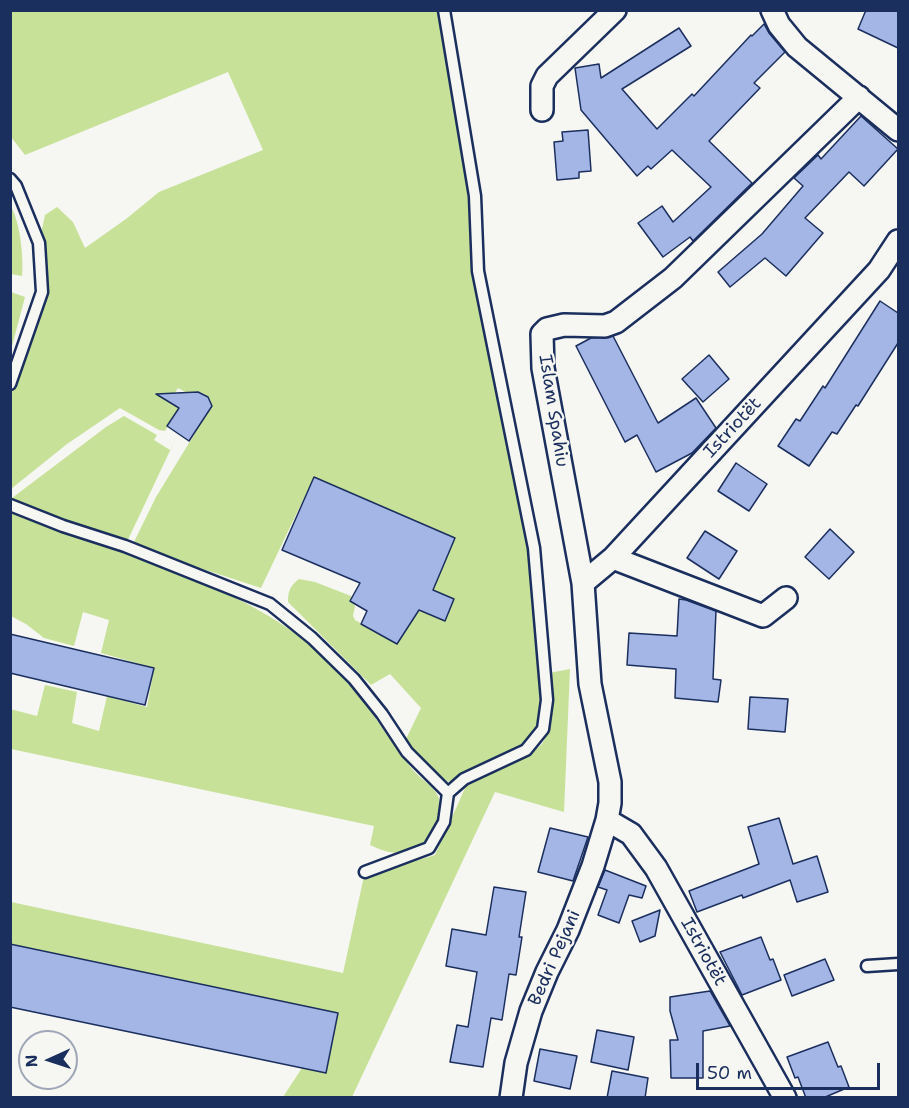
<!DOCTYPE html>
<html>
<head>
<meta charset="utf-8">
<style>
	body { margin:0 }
	#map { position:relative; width:909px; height:1108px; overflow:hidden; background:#f6f6f2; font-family:"Shantell Sans",sans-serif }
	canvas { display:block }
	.frame { position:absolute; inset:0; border:12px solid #1b2f5e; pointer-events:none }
	.north { position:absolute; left:18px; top:1030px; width:60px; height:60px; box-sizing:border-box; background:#f6f6f2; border:2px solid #9ea6b7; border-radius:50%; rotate:267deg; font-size:16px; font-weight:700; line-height:24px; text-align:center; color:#1b2f5e }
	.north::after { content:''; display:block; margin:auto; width:21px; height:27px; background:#1b2f5e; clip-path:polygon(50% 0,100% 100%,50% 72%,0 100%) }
	.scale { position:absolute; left:696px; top:1063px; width:184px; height:27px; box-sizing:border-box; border:3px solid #1b2f5e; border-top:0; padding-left:8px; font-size:18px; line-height:21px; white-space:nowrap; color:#1b2f5e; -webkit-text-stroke:4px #f6f6f2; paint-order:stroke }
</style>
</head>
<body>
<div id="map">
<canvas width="909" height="1108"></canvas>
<div class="frame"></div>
<div class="north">N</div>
<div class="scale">50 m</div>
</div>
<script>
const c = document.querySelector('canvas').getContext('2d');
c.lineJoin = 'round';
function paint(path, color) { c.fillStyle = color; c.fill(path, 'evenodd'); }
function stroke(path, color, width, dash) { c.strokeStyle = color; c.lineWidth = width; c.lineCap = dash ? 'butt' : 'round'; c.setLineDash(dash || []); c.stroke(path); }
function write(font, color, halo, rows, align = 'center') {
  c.font = font + ' "Shantell Sans",sans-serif'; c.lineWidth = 4.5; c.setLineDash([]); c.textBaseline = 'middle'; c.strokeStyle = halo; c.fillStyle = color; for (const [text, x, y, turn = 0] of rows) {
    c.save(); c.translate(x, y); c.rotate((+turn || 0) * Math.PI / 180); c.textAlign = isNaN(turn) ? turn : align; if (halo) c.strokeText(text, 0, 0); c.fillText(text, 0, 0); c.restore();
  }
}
paint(new Path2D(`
	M11,11H444L475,196L478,271L534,548L543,729L526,750L464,779L444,782L405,741L421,708L390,674L371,685L288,602C288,591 290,586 299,579L315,582L351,596L355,606L353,616L355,620L397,644L396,609L425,612L445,621L454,599L428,588L454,538L314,477L261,588L132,546L156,497L211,407L210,400C205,393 197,389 189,394L178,388L169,402L179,408L165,431L159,430L120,408L67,444L11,489V384L42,292L39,243L45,215L57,207L73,222L85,248L126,219L159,192L263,150L228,72L25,155L11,137Z
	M10,205C20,220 24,258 22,276L11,274Z
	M11,292L25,297L11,350L10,292Z
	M124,416L157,435L154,440L170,450L176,438L125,546L17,504L12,498L106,427Z
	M11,511C114,556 233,577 320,653C358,686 382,731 413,770C421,780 432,784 438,796C445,812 434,835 421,845C405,858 387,853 370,845L374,826L11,749L10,709L37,716L45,685L77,692L72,723L99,731L107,696L147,707L154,668L101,653L109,620L83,612L74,646L44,638L26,624L11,616Z
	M570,669L564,812L495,792L352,1097H283L338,1013L11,944V902L343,973L364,876L435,855L466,786L485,773L529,755L542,744L550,729L552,707L549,673Z`), '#c7e298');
const building = new Path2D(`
	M866,10H898V48L858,29Z
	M764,24L769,33L785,52L754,83L760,88L709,141L752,183L693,241L690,237L663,257L638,223L662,206L673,222L711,187L672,150L651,169L648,166L637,176L581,110L575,68L599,64L601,78L679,28L691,46L622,89L657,129L692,94L694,96L751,35L752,36Z
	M861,116L898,149L864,186L849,172L805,218L823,233L786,276L765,258L730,287L718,272L762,234L803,186L794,178L818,155L821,159Z
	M588,130L591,171L579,172V178L557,180L554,142L563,141L562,132Z
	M880,301L898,313V343L858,406L856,405L837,434L832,432L809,466L778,446L796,419L800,421L823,386L825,388Z
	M613,336L658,423L696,398L716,428L692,453L656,472L637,435L625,442L576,346L591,338Z
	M709,355L729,379L703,402L682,379Z
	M198,392L208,397L212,406L189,441L167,426L179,408L156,394Z
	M736,463L767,484L749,511L718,491Z
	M314,477L455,538L433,590L454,599L445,621L419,610L397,644L361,624L367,611L350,601L360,583L282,550Z
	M830,529L854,552L829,579L805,557Z
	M705,531L737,551L719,579L687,558Z
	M679,599L686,600L716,611L713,679L721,680L718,702L675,698L676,669L627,665L629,633L677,636Z
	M10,634L154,668L145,705L10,673Z
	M750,697L788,699L785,732L748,729Z
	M779,818L793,864L817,856L828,892L797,902L790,880L743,898L742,895L697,912L689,891L759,864L748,827Z
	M550,828L588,837L573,881L538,872Z
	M605,870L646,886L642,898L629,895L619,923L598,915L607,890L598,887Z
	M494,887L526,892L519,937H522L516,975L509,974L502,1020L491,1018L483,1067L450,1062L457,1025L468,1027L477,972L446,966L452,929L486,935Z
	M660,910L655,936L640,942L632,921Z
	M761,937L770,960L773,959L781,980L742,995L720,952Z
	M10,944L338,1013L326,1073L10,1007Z
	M825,959L834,980L792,996L784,975Z
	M710,991L730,1026L703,1031V1078H671L670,1040H678L670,1011V997Z
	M597,1030L634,1037L628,1070L591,1062Z
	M828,1042L838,1067L841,1066L849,1087L823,1098H806L798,1077L795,1078L787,1057Z
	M540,1049L577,1056L570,1089L534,1081Z
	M612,1071L648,1078L645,1098H607Z`);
paint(building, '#a4b6e5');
stroke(building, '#1b2f5e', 1.5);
const lane = new Path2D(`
	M444,10L475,196L478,271L534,548L547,700L543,729L526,750L464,779L448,793
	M10,179L16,186L39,243L42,292L10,384
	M10,505L63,526L125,546L270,604L312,638L354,679L382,714L407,752L448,793L444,822L429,848L365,872
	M867,966L898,964`);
const street = new Path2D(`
	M772,10L779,25L797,47L898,130
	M542,110V86L547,76L615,10
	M613,558L763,616L786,598
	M583,583L613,558L879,270L898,241
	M607,820L631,834L656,868L785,1098
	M511,1098L516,1063L531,1011L547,972L568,930L593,866L607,820L610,803V782L590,684L583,583L543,368L542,334L547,329L564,325L605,326L616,322L673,278L859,97`);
stroke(lane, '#1b2f5e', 15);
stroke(street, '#1b2f5e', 26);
stroke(lane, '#f6f6f2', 10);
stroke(street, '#f6f6f2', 21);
write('18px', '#1b2f5e', '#f6f6f2', [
	["Islam Spahiu",553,411,81],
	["Istriotët",733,428,-47],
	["Istriotët",703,952,61],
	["Bedri Pejani",555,958,-66]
]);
</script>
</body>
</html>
